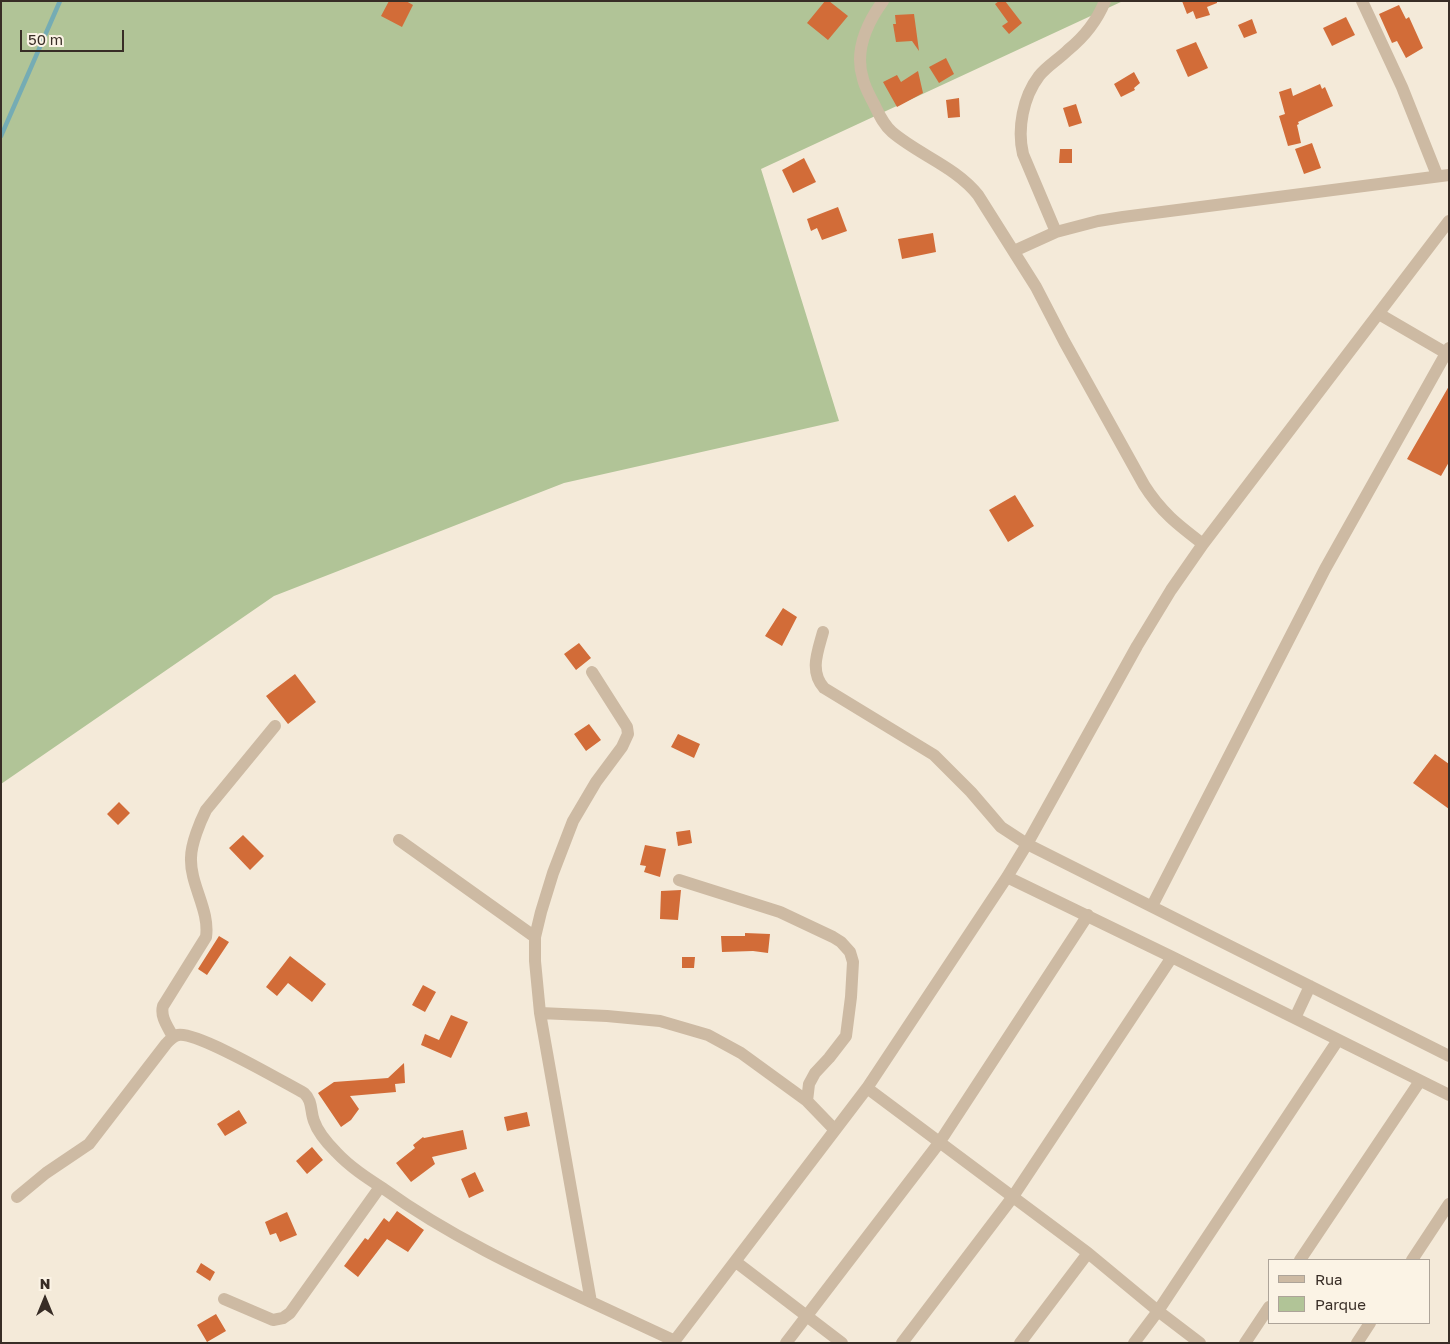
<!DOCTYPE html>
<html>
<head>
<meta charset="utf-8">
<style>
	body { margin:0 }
	#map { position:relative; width:1450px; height:1344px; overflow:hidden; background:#f4ead9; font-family:"Golos Text",sans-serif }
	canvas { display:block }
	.frame { position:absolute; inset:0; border:2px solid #382d26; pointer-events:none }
	.legend { position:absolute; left:1268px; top:1259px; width:162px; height:65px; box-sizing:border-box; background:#fbf3e5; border:1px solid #ada499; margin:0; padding:6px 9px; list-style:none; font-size:15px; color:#382d26 }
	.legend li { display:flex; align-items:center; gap:10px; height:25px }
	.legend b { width:25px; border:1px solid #ada499 }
	.north { position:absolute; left:20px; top:1274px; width:50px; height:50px; -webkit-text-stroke:4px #fbf3e5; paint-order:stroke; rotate:0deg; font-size:14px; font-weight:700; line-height:20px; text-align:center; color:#382d26 }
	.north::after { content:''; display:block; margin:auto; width:18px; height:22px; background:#382d26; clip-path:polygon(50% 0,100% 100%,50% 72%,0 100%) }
	.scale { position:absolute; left:20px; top:30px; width:104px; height:22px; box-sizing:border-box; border:2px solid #382d26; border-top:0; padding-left:6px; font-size:15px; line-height:18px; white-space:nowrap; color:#382d26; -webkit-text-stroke:4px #fbf3e5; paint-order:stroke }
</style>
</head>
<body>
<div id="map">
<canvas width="1450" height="1344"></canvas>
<div class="frame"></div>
<ul class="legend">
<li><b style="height:6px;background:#cdbaa3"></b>Rua</li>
<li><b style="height:14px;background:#b1c497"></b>Parque</li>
</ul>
<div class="north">N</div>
<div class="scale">50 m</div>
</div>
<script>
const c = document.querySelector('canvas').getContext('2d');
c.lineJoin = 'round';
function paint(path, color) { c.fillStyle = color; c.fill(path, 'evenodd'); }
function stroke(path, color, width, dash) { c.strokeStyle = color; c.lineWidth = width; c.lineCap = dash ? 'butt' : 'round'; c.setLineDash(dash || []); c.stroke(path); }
paint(new Path2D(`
	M1,1H1123L761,169L839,421L564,483L274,596L1,784Z`), '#b1c497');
stroke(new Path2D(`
	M1,136L60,1`), '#75acb4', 4.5);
paint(new Path2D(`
	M389,1H406L413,5L402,27L381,16Z
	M825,1H829L848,16L828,40L807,23Z
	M999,1H1005L1022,23L1009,34L1002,26L1008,22L995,4Z
	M1182,1H1217V3L1207,7L1210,15L1196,19L1193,11L1187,14Z
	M1399,5L1406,19L1409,17L1423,48L1406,58L1397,41L1392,43L1379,14Z
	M914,14L919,51L912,41L896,42L893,24H896L895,15Z
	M1346,17L1355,35L1332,46L1323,28Z
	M1252,19L1257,33L1244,38L1238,25Z
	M1196,42L1208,68L1188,77L1176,50Z
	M946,58L954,74L939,83L929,67Z
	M918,71L923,93L897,107L883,82L897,75L901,82Z
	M1134,72L1140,83L1134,88L1135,90L1121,97L1114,84Z
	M1320,84L1322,89L1325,87L1333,106L1298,122L1299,124L1297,125L1301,143L1288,146L1279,116L1285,114L1279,92L1291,88L1293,96Z
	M959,98L960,117L948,118L946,100Z
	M1076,104L1082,123L1069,127L1063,108Z
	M1312,143L1321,168L1304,174L1295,149Z
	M1060,149H1072V163H1059Z
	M804,158L816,182L793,193L782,170Z
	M838,207L847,231L822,240L817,228L811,231L807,219Z
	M933,233L936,252L902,259L898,239Z
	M1449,386V462L1441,476L1407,459Z
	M1015,495L1034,526L1008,542L989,510Z
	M783,608L797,617L782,646L765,636Z
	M579,643L591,658L576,670L564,654Z
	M295,674L316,702L288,724L266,696Z
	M589,724L601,740L586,751L574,734Z
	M678,734L700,744L694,758L671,747Z
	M1435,754L1449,764V809L1413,783Z
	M119,802L130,813L118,825L107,814Z
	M690,830L692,843L678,846L676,832Z
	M243,835L264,856L250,870L229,848Z
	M645,845L666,849L660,877L644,872L646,866L640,865Z
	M681,890L678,920L660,919L661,891Z
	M745,933L770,934L768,953L753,951L722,952L721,936H745Z
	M219,936L229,942L207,975L198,969Z
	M290,956L326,984L312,1002L288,983L277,996L266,987Z
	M682,957H695L694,968H682Z
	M423,985L436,992L425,1012L412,1005Z
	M451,1015L468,1022L451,1058L421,1045L425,1034L439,1040Z
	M404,1063L405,1083L395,1084L396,1092L350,1096L359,1109L351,1120L341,1127L318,1093L334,1082L388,1078Z
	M239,1110L247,1123L225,1136L217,1124Z
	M527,1112L530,1126L507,1131L504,1117Z
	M463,1130L467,1149L432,1157L435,1164L411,1182L396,1163L415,1148L413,1145L423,1137L424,1138Z
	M312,1147L323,1160L307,1174L296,1161Z
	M475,1172L484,1191L469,1198L461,1179Z
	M397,1211L424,1230L408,1252L387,1239L358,1277L344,1266L365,1238L368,1240L384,1218L389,1222Z
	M287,1212L297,1235L280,1242L276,1233L270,1235L265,1222Z
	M201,1263L215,1272L210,1281L196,1272Z
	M216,1314L226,1331L207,1342L197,1325Z`), '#d26c38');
stroke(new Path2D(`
	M883,1C867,23 854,51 863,79C865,88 870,96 874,104C879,114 883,124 892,132C919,155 956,167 978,195L1036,287L1064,341L1144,485C1161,512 1178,525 1203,544
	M1105,1C1097,21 1084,37 1068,50C1059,59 1047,66 1039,76C1023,97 1017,129 1023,154L1056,232L1098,221L1123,217L1449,175
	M1362,1L1402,87L1437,175
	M1014,251L1056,232
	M1379,314L1446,353
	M823,632C818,651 809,671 824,688L934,755L971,792L1001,827L1027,844L1449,1056
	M592,672L627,727L628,734L622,747L596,782L573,821L553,873L541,912L535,937V961L540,1013L591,1302L675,1341
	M399,840L535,937
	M1007,877L1172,957L1449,1095
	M679,880L780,912L833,937L841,942L850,952L853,962L851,997L846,1036L829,1058L815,1073L809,1084L807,1101L835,1130
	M1152,906L1325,569L1449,348
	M540,1013L607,1016L660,1021L708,1035L741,1053L807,1101
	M1295,1018L1310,986
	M173,1037C168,1027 160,1017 163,1006L206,937C210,910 190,885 191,858C191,844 200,822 206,810L275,726
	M867,1088L1088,1253L1158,1311L1200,1343
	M17,1197L46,1173L89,1144L166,1044C170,1040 173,1036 178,1035C197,1031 283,1082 304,1093C313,1101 310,1111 314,1121C318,1133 327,1143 336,1152C350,1167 367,1178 384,1189C448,1235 520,1269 591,1302
	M1300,1260L1420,1081
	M1412,1260L1449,1204
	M736,1262L842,1343
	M224,1299L273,1320L283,1318L290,1313L380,1187
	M673,1343L867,1088L1007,877L1027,844L1137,646L1171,590L1203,544L1449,221
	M786,1343L939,1143L1088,915
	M902,1343L1012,1198L1172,957
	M1020,1343L1088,1253
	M1134,1343L1158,1311L1338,1040
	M1245,1343L1269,1307
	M1357,1343L1370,1323`), '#cdbaa3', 12);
</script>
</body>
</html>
